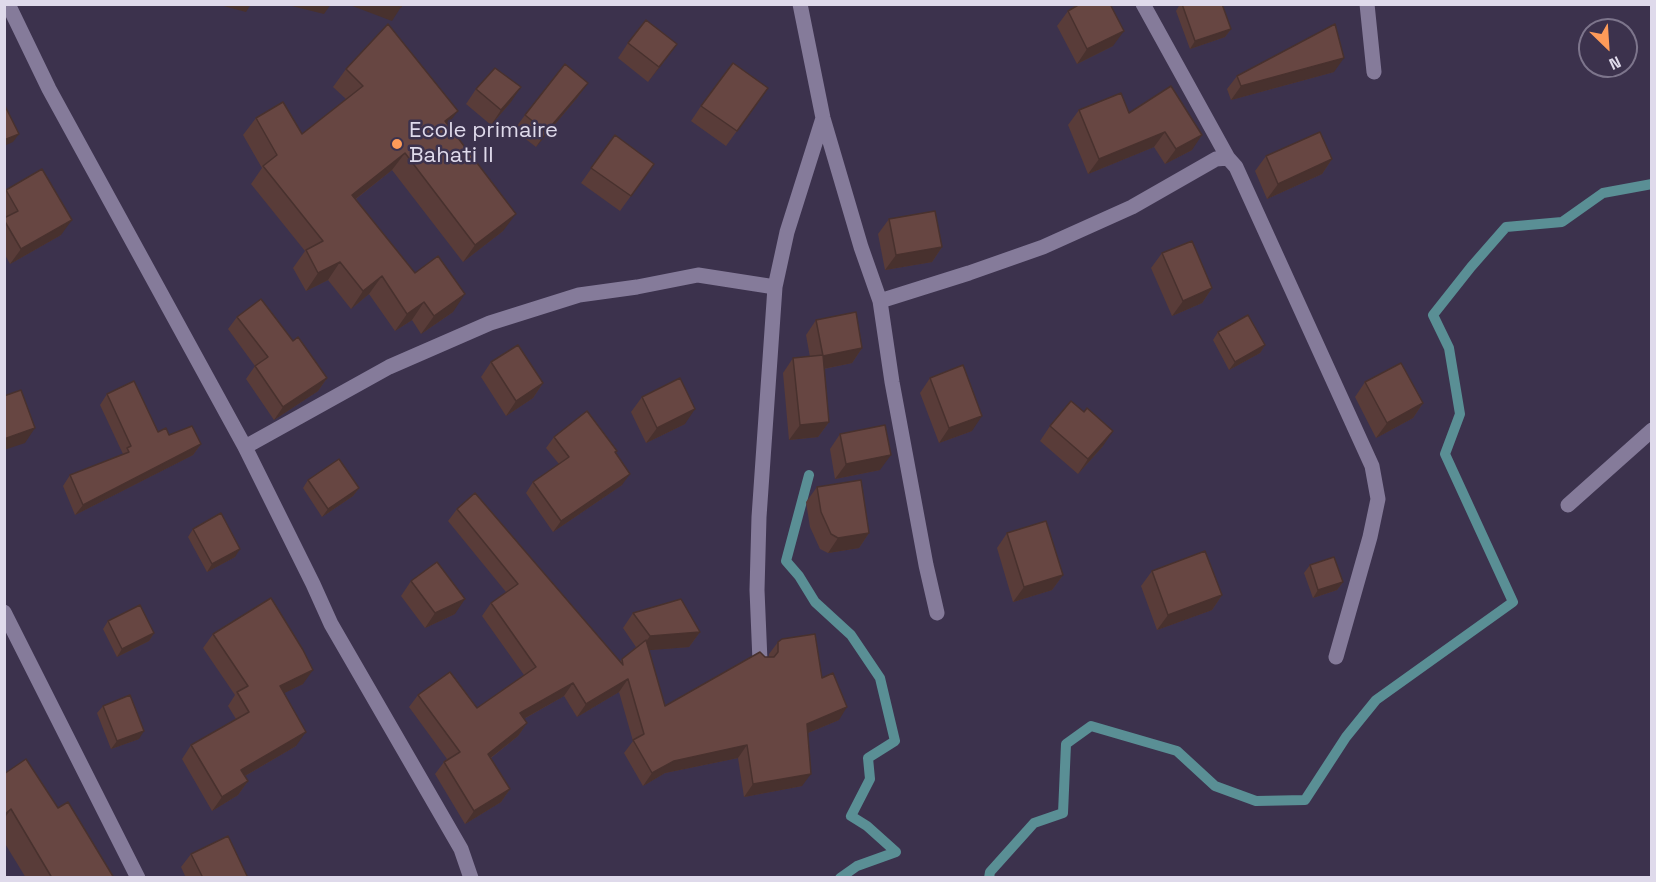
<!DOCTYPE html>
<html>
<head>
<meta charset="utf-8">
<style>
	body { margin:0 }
	#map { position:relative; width:1656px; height:882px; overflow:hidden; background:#3c324d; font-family:"Space Grotesk",sans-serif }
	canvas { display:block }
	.frame { position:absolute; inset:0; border:6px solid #dfdaeb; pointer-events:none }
	.north { position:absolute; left:1578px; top:18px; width:60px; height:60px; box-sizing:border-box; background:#3c324d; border:2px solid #7d758c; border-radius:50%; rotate:155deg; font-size:16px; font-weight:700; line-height:24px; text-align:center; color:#dfdaeb }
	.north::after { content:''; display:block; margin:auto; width:21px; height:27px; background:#fe9b59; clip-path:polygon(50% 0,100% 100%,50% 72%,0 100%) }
</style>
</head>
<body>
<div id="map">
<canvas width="1656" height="882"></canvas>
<div class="frame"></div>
<div class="north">N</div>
</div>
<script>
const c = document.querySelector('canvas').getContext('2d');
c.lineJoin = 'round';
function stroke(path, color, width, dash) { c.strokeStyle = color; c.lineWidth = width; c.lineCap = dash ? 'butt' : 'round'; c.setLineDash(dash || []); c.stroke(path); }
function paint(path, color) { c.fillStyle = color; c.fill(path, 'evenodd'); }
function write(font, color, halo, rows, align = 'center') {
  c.font = font + ' "Space Grotesk",sans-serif'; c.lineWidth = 5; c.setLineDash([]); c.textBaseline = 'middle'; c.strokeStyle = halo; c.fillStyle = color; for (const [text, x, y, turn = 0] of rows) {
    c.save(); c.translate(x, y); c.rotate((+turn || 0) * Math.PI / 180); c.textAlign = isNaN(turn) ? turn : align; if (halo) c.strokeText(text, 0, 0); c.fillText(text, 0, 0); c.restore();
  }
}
stroke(new Path2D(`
	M809,475L786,561L799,576L815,602L851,635L880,678L895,741L868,758L870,779L851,816L867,826L896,852L857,866L840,878
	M989,878L990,872L1034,823L1063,813L1066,744L1091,726L1177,751L1215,786L1256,801L1305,800L1346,737L1376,700L1513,602L1445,454L1460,414L1449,348L1433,315L1471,267L1506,227L1562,222L1603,193L1652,184`), '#5a8f95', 10);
stroke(new Path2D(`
	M8,4L49,89L245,447L313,584L331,624L461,849L471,878
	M800,4L823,118L861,247L880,301L892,382L926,565L937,613
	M1143,4L1228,158
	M1367,4L1374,72
	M880,301L969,273L1043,247L1132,207L1216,159L1228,158L1236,167L1372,466L1378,499L1370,537L1336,657
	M245,447L389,367L490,323L579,295L637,287L698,275L775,287
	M1568,505L1652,430
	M4,612L138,878
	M760,661L757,590L759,517L775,287L787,232L823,118`), '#857b9a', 15);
paint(new Path2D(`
	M1180,4H1222L1231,29L1225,37L1190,49L1176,11Z
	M1068,11L1113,46L1077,64L1057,26Z
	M628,43L666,59L648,82L618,58Z
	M346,69L448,125L503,231L463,262L392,170L356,199L415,273L453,312L421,334L412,320L395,331L369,294L351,309L328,280L306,291L293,268L305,251L251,184L262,168L243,135L256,118L302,134L346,99L333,87Z
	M1334,72L1231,100L1227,89L1237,76Z
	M588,83L577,98L536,147L514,130L525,115Z
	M1171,86L1192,150L1165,164L1154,147L1088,174L1068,125L1079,110L1129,113Z
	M768,88L726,146L691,121L701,106Z
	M476,89L511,102L491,125L466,104Z
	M615,135L654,164L620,211L581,183Z
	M1266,156L1332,159L1322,174L1267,199L1255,171Z
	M6,190L61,235L10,264L4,253V192Z
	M889,219L942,247L932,262L885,270L878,234Z
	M1162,253L1212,288L1202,303L1172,316L1151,268Z
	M237,317L293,341L327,378L318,391L274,420L246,379L255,366L228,329Z
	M816,320L862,348L852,363L824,369L829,422L818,437L789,440L783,373L793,358L810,357L806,335Z
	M1218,332L1265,345L1260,353L1229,370L1213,340Z
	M491,362L543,383L533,398L506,416L481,377Z
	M930,378L972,431L939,443L920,393Z
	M1365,382L1423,403L1413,418L1376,438L1355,397Z
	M107,394L158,432L201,444L193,455L75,515L63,486L70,475L123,454L100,405Z
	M642,397L685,424L646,443L631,412Z
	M1050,426L1103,446L1078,474L1040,441Z
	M840,434L880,470L835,479L830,449Z
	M554,437L617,451L616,453L622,485L553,532L526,493L533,482L559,464L546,448Z
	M308,480L359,488L353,496L322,517L303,488Z
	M817,487L869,533L859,548L828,553L820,549L810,527L806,502Z
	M457,509L620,661L636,647L623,628L633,613L700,632L689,647L649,650L665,706L765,657H769V654L778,642L822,678L839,720L808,733L802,786L744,797L738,758L665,773L643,786L624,753L633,741L619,692L577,717L564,696L524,719L527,723L518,736L491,758L510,789L501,802L465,824L435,774L444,762L447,759L409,707L418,695L477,708L524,675L482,616L491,603L506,592L448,521Z
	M193,529L235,557L207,572L188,537Z
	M1007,533L1063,575L1052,590L1013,602L997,548Z
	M1310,565L1343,582L1337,590L1313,598L1304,573Z
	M1152,571L1222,595L1212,610L1157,630L1141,586Z
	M411,581L455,614L425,628L401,596Z
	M108,621L154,633L149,641L117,657L103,629Z
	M213,634L303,684L284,693L296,746L245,776L248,781L238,795L212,811L182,759L191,745L236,719L228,706L235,695L203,648Z
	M103,706L139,739L111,749L97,713Z
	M4,774L58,808L114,878H26L4,842Z
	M191,854L248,878H186L181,867Z`), '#593c39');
paint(new Path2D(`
	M216,4H251L246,12Z
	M284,4H331L324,14Z
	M347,4H394L401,7L392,21Z
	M1231,29L1225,37L1190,49L1195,41Z
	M1124,31L1113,46L1077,64L1087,49Z
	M677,44L666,59L648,82L659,67Z
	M1344,58L1334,72L1231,100L1241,86Z
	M588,83L577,98L536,147L546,132Z
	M521,87L511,102L491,125L501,110Z
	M458,111L445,128V121Z
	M1165,132L1154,147L1088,174L1099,159Z
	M19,134L13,142L4,146V140Z
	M1202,135L1192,150L1165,164L1176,149Z
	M405,153L392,170L339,212L352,195Z
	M1332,159L1322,174L1267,199L1278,184Z
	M516,214L503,231L463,262L475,245Z
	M72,220L61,235L10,264L21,249Z
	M942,247L932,262L885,270L896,255Z
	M340,262L328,280L306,291L318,273Z
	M382,276L369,294L351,309L363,291Z
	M1212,288L1202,303L1172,316L1183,301Z
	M465,294L453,312L421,334L434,316Z
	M424,302L412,320L395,331L407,314Z
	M1265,345L1260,353L1229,370L1235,362Z
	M862,348L852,363L813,371L823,356Z
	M327,378L318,391L274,420L283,407Z
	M543,383L533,398L506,416L516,401Z
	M1423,403L1413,418L1376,438L1387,423Z
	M695,409L685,424L646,443L657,428Z
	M982,416L972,431L939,443L949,428Z
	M829,422L818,437L789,440L800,425Z
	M35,428L25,443L4,450V439Z
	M1113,431L1103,446L1078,474L1088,459Z
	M201,444L193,455L75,515L83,505Z
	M891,455L880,470L835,479L846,464Z
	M630,474L622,485L553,532L561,521Z
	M359,488L353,496L322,517L328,509Z
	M869,533L859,548L828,553L838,538Z
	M240,549L235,557L207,572L212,564Z
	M1063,575L1052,590L1013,602L1024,587Z
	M1343,582L1337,590L1313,598L1318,590Z
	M1222,595L1212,610L1157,630L1168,615Z
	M465,599L455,614L425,628L435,613Z
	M700,632L689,647L639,651L650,636Z
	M154,633L149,641L117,657L122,649Z
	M313,670L303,684L270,700L280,686Z
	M628,679L619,692L577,717L586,704Z
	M573,683L564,696L511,726L520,713Z
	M847,707L839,720L798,737L807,724Z
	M527,723L518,736L479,767L488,754Z
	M144,731L139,739L111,749L117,741Z
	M306,732L296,746L231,784L241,770Z
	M747,745L738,758L665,773L643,786L652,773L674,761Z
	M811,774L802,786L744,797L753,784Z
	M248,781L238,795L212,811L222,797Z
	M510,789L501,802L465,824L474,811Z
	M11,809L4,819L5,814Z`), '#48312e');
const building = new Path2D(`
	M394,4H402L401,7Z
	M1080,4H1110L1124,31L1087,49L1068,11Z
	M1182,4H1222L1231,29L1195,41Z
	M646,20L677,44L659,67L628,43Z
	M388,24L458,111L445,121L516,214L475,245L405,153L352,195L415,273L438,256L465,294L434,316L424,302L407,314L382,276L363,291L340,262L318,273L306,250L323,241L263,166L277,155L256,118L283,102L302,134L363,86L346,69Z
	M1335,24L1344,58L1241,86L1237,76Z
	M733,63L768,88L737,131L701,106Z
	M565,64L588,83L546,132L525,115Z
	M495,68L521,87L501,110L476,89Z
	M1171,86L1202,135L1176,149L1165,132L1099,159L1079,110L1121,93L1129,113Z
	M4,104L19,134L4,140Z
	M1320,132L1332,159L1278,184L1266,156Z
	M615,135L654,164L631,196L591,168Z
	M42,169L72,220L21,249L4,220V218L18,211L6,190Z
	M935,211L942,247L896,255L889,219Z
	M1192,241L1212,288L1183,301L1162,253Z
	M261,299L293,341L298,337L327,378L283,407L255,366L268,357L237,317Z
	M856,312L862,348L823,356L816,320Z
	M1248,315L1265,345L1235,362L1218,332Z
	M518,345L543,383L516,401L491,362Z
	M823,355L829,422L800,425L793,358Z
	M1401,363L1423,403L1387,423L1365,382Z
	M963,365L982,416L949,428L930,378Z
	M680,378L695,409L657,428L642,397Z
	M134,381L158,432L166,428L169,435L192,426L201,444L83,505L70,475L129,452L127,448L131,446L107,394Z
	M21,390L35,428L4,439V396Z
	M1071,401L1084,412L1087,408L1113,431L1088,459L1050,426Z
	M587,411L617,451L615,452L630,474L561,521L533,482L569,457L554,437Z
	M885,425L891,455L846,464L840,434Z
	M339,459L359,488L328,509L308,480Z
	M861,480L869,533L838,538L831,534L821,512L817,487Z
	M475,493L623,665L622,659L646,640L665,706L760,652L765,657H774L778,652V642L782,639L815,634L822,678L833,673L847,707L807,724L811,774L753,784L747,745L674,761L652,773L633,740L644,734L628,679L586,704L573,683L520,713L527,723L488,754L510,789L474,811L444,762L460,752L418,695L450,672L477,708L536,667L491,603L518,584L457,509Z
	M221,513L240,549L212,564L193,529Z
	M1046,521L1063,575L1024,587L1007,533Z
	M1205,551L1222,595L1168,615L1152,571Z
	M1334,557L1343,582L1318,590L1310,565Z
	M437,562L465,599L435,613L411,581Z
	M271,598L303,650L313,670L280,686L306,732L241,770L248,781L222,797L191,745L249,712L237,692L248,686L213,634Z
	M681,599L700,632L650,636L633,613Z
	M140,605L154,633L122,649L108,621Z
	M130,695L144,731L117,741L103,706Z
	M26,759L58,808L68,802L114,878H52L11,809L5,814L4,774Z
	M228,836L248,878H203L191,854Z`);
paint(building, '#674642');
stroke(building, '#48312e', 1.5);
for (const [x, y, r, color] of [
	[397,144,6,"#fe9b59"]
]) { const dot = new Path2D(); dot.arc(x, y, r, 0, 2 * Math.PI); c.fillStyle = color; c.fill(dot); stroke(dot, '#3c324d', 2); }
write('22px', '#dfdaeb', '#3c324d', [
	["Ecole primaire",409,131],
	["Bahati II",409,156]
], 'left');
</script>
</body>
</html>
